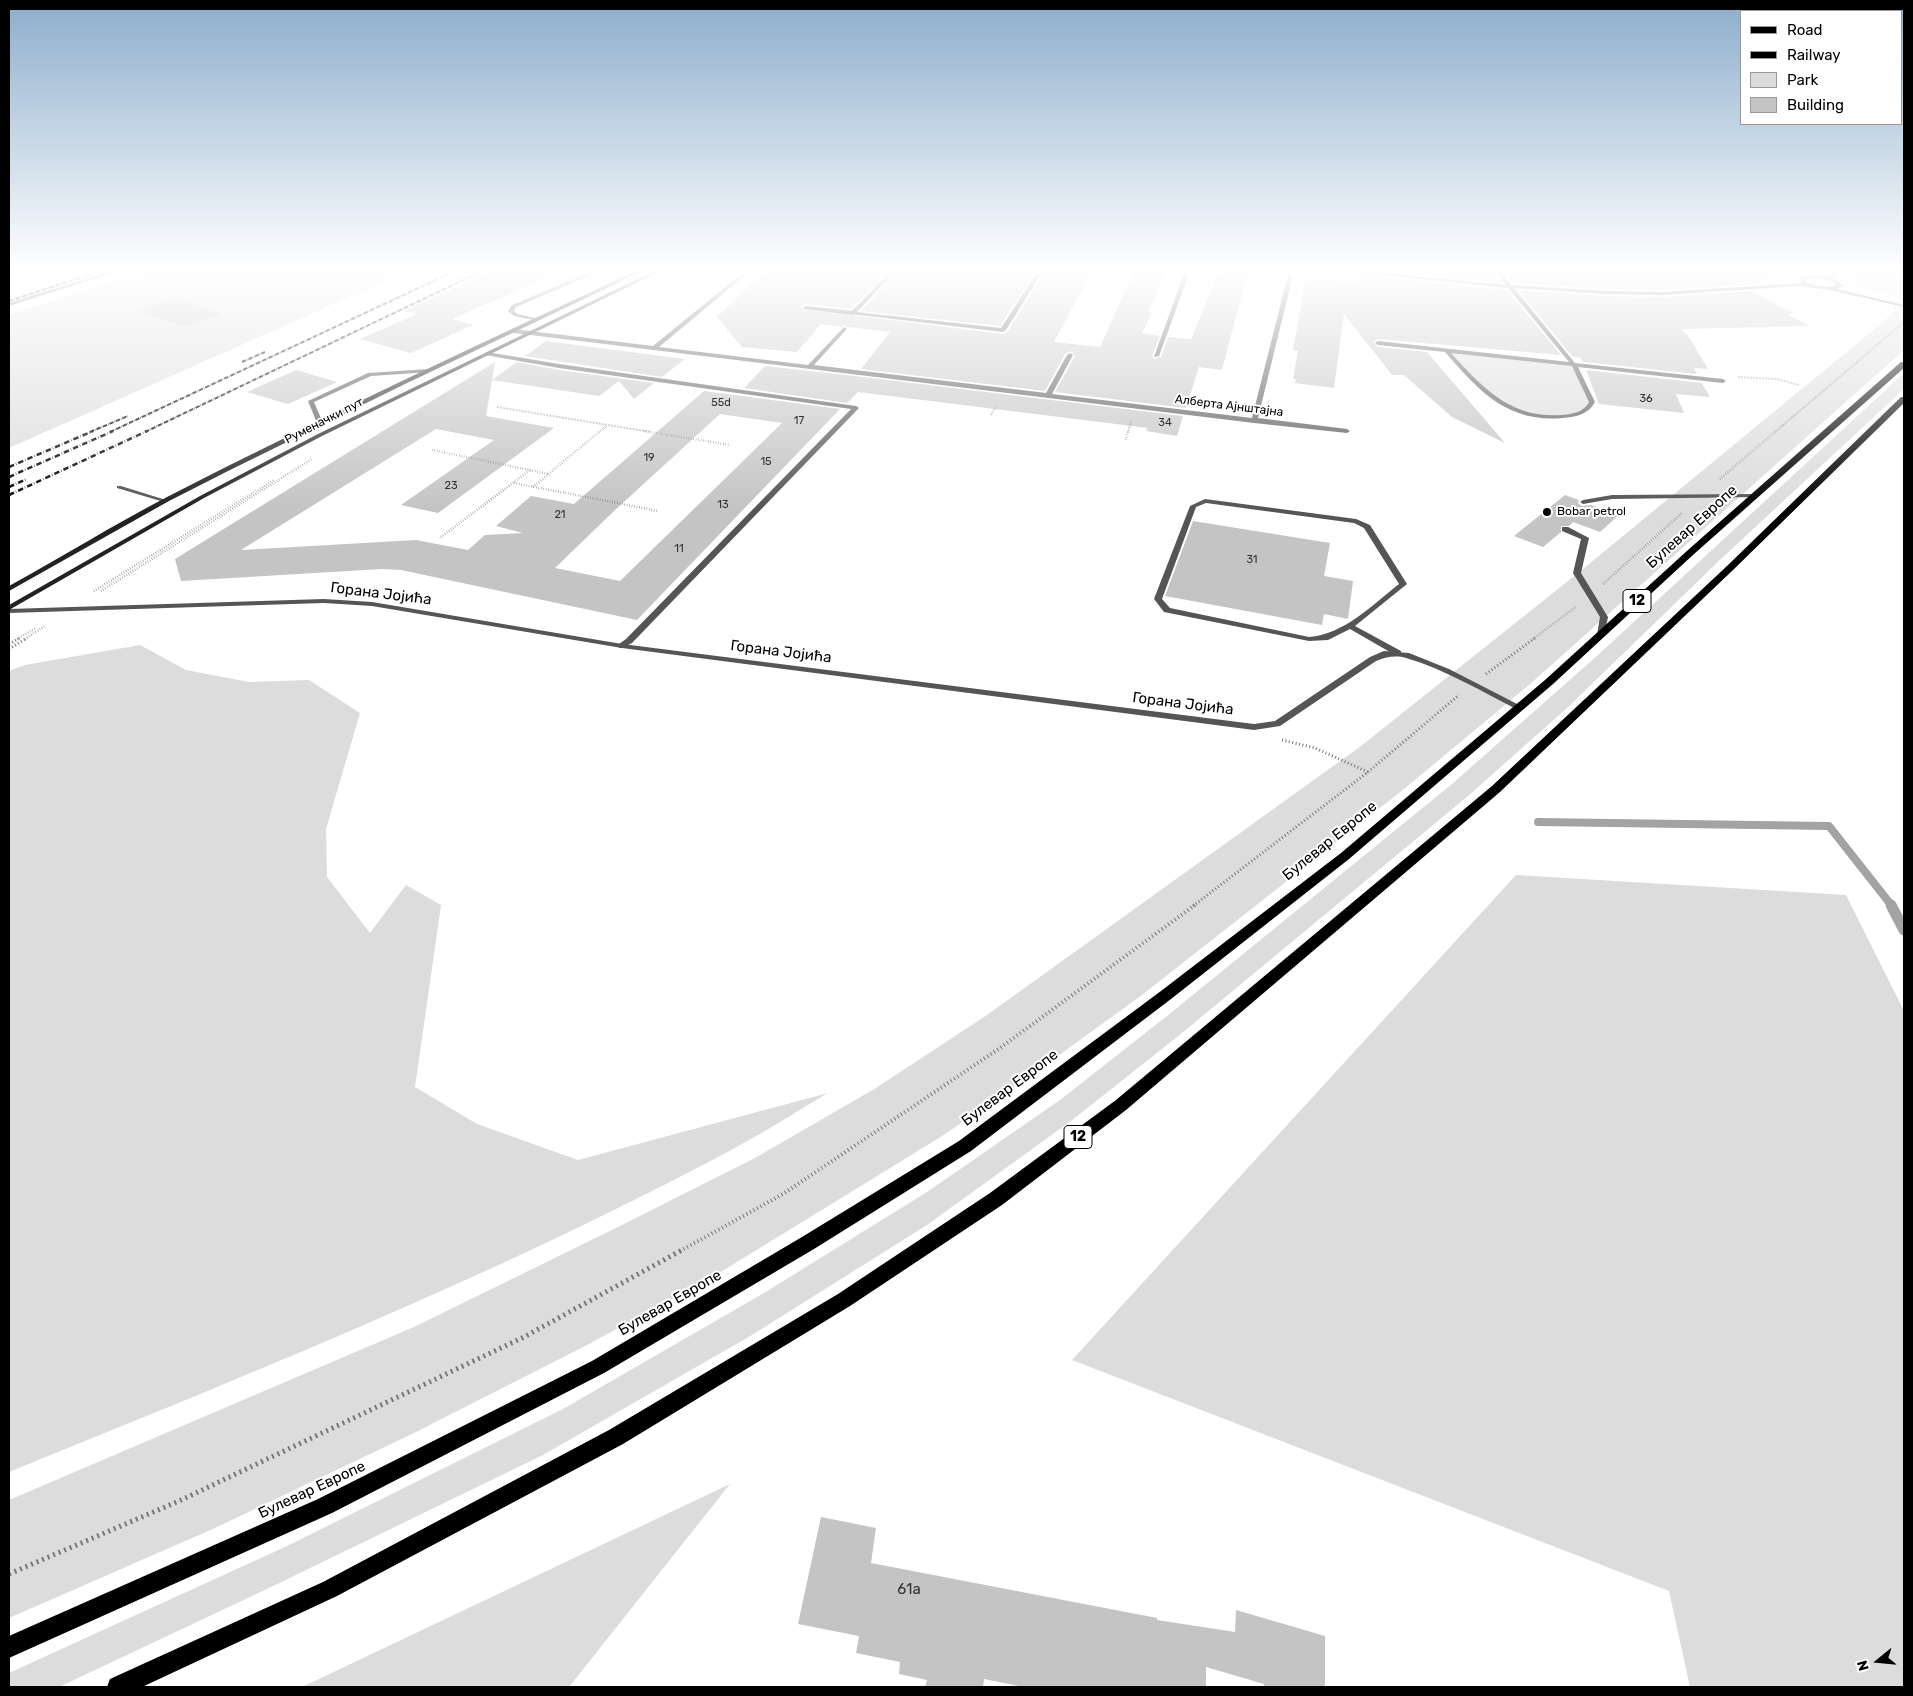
<!DOCTYPE html>
<html>
<head>
<meta charset="utf-8">
<style>
	body { margin:0 }
	#map { position:relative; width:1913px; height:1696px; overflow:hidden; background:#fff; font-family:Rubik,sans-serif }
	canvas { display:block }
	.frame { position:absolute; inset:0; border:10px solid #000; pointer-events:none }
	.legend { position:absolute; left:1740px; top:10px; width:162px; height:115px; box-sizing:border-box; background:#fff; border:1px solid #999; margin:0; padding:6px 9px; list-style:none; font-size:15px; color:#000 }
	.legend li { display:flex; align-items:center; gap:10px; height:25px }
	.legend b { width:25px; border:1px solid #999 }
	.north { position:absolute; left:1853px; top:1636px; width:50px; height:50px; -webkit-text-stroke:4px #fff; paint-order:stroke; rotate:253deg; font-size:14px; font-weight:700; line-height:20px; text-align:center; color:#000 }
	.north::after { content:''; display:block; margin:auto; width:18px; height:22px; background:#000; clip-path:polygon(50% 0,100% 100%,50% 72%,0 100%) }
</style>
</head>
<body>
<div id="map">
<canvas width="1913" height="1696"></canvas>
<div class="frame"></div>
<ul class="legend">
<li><b style="height:6px;background:#000"></b>Road</li>
<li><b style="height:6px;background:#000"></b>Railway</li>
<li><b style="height:14px;background:#dcdcdc"></b>Park</li>
<li><b style="height:14px;background:#c4c4c4"></b>Building</li>
</ul>
<div class="north">N</div>
</div>
<script>
const c = document.querySelector('canvas').getContext('2d');
c.lineJoin = 'round';
function paint(path, color) { c.fillStyle = color; c.fill(path, 'evenodd'); }
function stroke(path, color, width, dash) { c.strokeStyle = color; c.lineWidth = width; c.lineCap = dash ? 'butt' : 'round'; c.setLineDash(dash || []); c.stroke(path); }
function write(font, color, halo, rows, align = 'center') {
  c.font = font + ' Rubik,sans-serif'; c.lineWidth = 4; c.setLineDash([]); c.textBaseline = 'middle'; c.strokeStyle = halo; c.fillStyle = color; for (const [text, x, y, turn = 0] of rows) {
    c.save(); c.translate(x, y); c.rotate((+turn || 0) * Math.PI / 180); c.textAlign = isNaN(turn) ? turn : align; if (halo) c.strokeText(text, 0, 0); c.fillText(text, 0, 0); c.restore();
  }
}
paint(new Path2D(`
	M144,271H408L9,448V315Z
	M1859,271H1904V300L1859,287L1849,278Z
	M1900,306L1904,307V350L1529,685L1404,789L1142,995L1022,1082L939,1138L724,1270L589,1344L412,1434L215,1528L9,1618V1500L414,1327L618,1227L755,1158L876,1088L987,1015L1361,746L1578,573L1882,323Z
	M1446,350L1574,365L1591,405C1586,408 1580,414 1574,415C1554,421 1508,411 1491,399C1474,386 1460,366 1446,350Z
	M1904,373V389L1722,558L1567,708L1468,796L1182,1033L1071,1121L927,1225L752,1335L543,1455L269,1588L59,1687H9V1673L287,1546L563,1409L764,1293L927,1192L1060,1100L1167,1016L1452,784L1598,655Z
	M140,645L186,670L249,682L309,680L360,713L326,829L327,877L370,933L406,885L441,905L415,1087L477,1124L578,1160L828,1093C791,1115 755,1138 718,1157C489,1278 248,1375 9,1472V671L25,665Z
	M1516,875L1846,895L1904,1011V1687H1690L1669,1591L1072,1360Z
	M730,1484L569,1687H302Z`), '#dcdcdc');
stroke(new Path2D(`
	M1538,822L1829,826L1892,906`), '#a3a3a3', 8);
stroke(new Path2D(`
	M1891,905L1904,930`), '#a3a3a3', 11);
paint(new Path2D(`
	M492,271H561L452,319L473,325L411,353L360,339L417,314L403,311Z
	M765,271H888L851,309L806,304L802,306V309L1003,334L1008,331L1045,271H1092L1054,342L1100,347L1134,271H1167L1148,312L1152,313L1142,333L1160,336L1152,356L1154,359L1161,357L1168,337L1191,339L1219,271H1248L1222,370L1199,367L1186,408L1055,392L1075,356L1071,351L1065,354L1045,391L861,369L890,332L848,327L844,325L842,327L821,324L797,352L742,347L717,317Z
	M898,271H1036L1000,326L861,311Z
	M1385,271H1493L1502,283Z
	M1503,271H1775L1757,284L1662,290L1606,289L1512,283Z
	M1362,275L1507,290L1561,355L1378,339L1373,342L1378,347L1427,352L1505,443L1452,417L1404,375H1392L1344,314L1334,388L1295,383L1296,379H1293L1298,351L1293,350L1306,278L1361,282Z
	M1518,290L1606,296L1662,297L1751,291L1793,313L1787,314L1810,326L1681,329L1689,337L1708,369L1694,368L1697,374L1583,362L1581,358L1572,356Z
	M173,298L222,314L185,327L135,311Z
	M546,341L685,359L662,377L525,356Z
	M495,362L486,416L554,428L438,513L401,505L494,440L436,429L241,550L416,540L468,550L485,535L523,533L496,526L531,496L574,504L704,391L840,409L637,620L401,570L382,569L181,581L175,559ZM720,414L782,423L620,581L555,568L614,511Z
	M517,362L559,370L654,383L634,399L619,381L599,396L492,380Z
	M765,366L855,376L1183,416L1177,436L1146,431L1148,428L858,392L847,403L744,388Z
	M296,370L337,382L288,404L247,392Z
	M1586,370L1702,383L1710,397L1676,394L1684,413L1599,404Z
	M1565,495L1579,500L1578,503L1582,506L1591,505L1619,515L1600,532L1573,522L1569,526H1561V532L1543,547L1514,536Z
	M1193,521L1330,543L1324,576L1353,581L1348,619L1324,614L1322,625L1165,596Z
	M821,1517L876,1528L871,1563L1157,1618V1620L1235,1632L1236,1610L1325,1636V1687H1264V1684L1206,1667V1687H1024L984,1679L983,1687H925L927,1680L899,1674L900,1662L856,1653L859,1636L798,1624Z`), '#c4c4c4');
stroke(new Path2D(`
	M1738,377L1777,379L1799,385
	M497,407L651,432
	M991,415L996,406
	M599,432L606,426
	M1128,432L1131,421
	M1775,432L1904,322`), '#777', 2, [0.5, 1]);
stroke(new Path2D(`
	M644,431L730,445
	M1126,440L1128,431
	M432,450L549,474
	M1720,479L1776,431
	M514,483L658,511
	M533,487L600,431
	M441,537L530,470
	M1603,584L1682,513
	M94,591L274,480
	M101,591L312,459
	M17,639L36,628
	M25,639L45,626
	M1533,639L1577,606`), '#777', 2.5, [0.5, 2]);
stroke(new Path2D(`
	M9,644L20,638
	M9,649L27,638
	M1486,674L1535,638
	M1282,740L1315,748L1368,772
	M1193,906L1368,772L1459,695`), '#777', 3, [1, 2.5]);
stroke(new Path2D(`
	M680,1251L783,1194L1000,1048L1195,905`), '#777', 4, [1, 3]);
stroke(new Path2D(`
	M9,1574L179,1501L524,1337L682,1250`), '#777', 5, [2, 4]);
paint(new Path2D(`
	M111,271H119L9,306V303Z
	M593,271H600L516,307L514,311L518,314L538,319V321L514,316L508,311L512,305Z
	M806,306L853,311L856,313L853,315L804,309L803,308Z
	M487,352L559,364L856,406L859,408L632,643L622,648H619V644L626,639L851,409L559,368L485,355V353Z
	M428,369L431,371L430,372L371,376L314,402L323,423L322,424L317,423L308,401L368,373Z
	M117,486H121L169,501L164,502L117,488Z
	M1755,494L1757,495V497L1612,499L1583,504L1580,502L1583,500L1612,495Z
	M1205,499L1356,519L1370,525L1407,584L1355,626L1401,651V655H1395L1350,629L1328,640L1309,641L1164,612L1154,599L1190,506ZM1206,503L1354,523L1364,528L1399,584C1372,605 1345,634 1309,637L1170,608L1162,599L1196,507Z
	M1562,527H1568L1589,538L1581,573L1608,617L1604,637H1601L1597,635L1600,617L1573,573L1581,539L1562,531Z`), '#555');
paint(new Path2D(`
	M745,271H750L659,347L808,365L844,327L847,329L846,330L814,365L1046,393L1067,355L1070,353L1073,355L1052,394L1252,418L1289,271H1294L1258,418L1347,429L1350,431L1347,433L1254,423L514,333L511,331L514,329L653,346Z
	M891,271H896L857,312L1001,328L1038,271H1043L1006,330L1003,332L851,314V312Z
	M1185,271H1190L1159,356L1154,357Z
	M1342,271H1362L1506,285L1495,271H1500L1511,285L1606,291L1662,292L1802,283L1800,281L1801,277C1809,275 1816,276 1823,276C1831,275 1837,271 1845,271L1830,277L1839,282L1843,286L1837,289L1904,305V307L1830,290L1800,286L1662,295L1606,294L1514,288L1575,363L1723,379L1726,381L1723,383L1578,367L1595,402C1589,414 1576,417 1563,418C1507,423 1478,390 1445,352L1378,345L1375,343L1378,341L1569,362L1508,288ZM1818,278L1831,281L1837,285C1826,288 1813,287 1805,281L1807,279ZM1451,353L1572,366L1589,402C1584,412 1573,414 1562,415C1511,419 1483,388 1451,353Z
	M324,599L372,602L622,644L1254,724L1275,721L1370,657L1384,651L1409,653L1449,669L1523,707L1519,710L1516,709C1481,691 1444,669 1406,658C1396,655 1385,657 1376,661L1280,726L1254,730L622,648L372,606L324,603L9,613V609Z`), '#555');
paint(new Path2D(`
	M636,271H643L405,384L228,471L169,501L9,591V586C62,557 113,525 167,497C321,418 479,344 636,271Z
	M654,271H661L322,436L204,498L9,610V605L200,496L318,434Z`), '#222');
paint(new Path2D(`
	M1901,362H1904V368L1694,554L1553,684L1349,859L1171,999L971,1151L814,1249L604,1373L332,1513L9,1658V1636L318,1499L592,1361L802,1237L959,1141L1161,991L1341,853L1545,680L1688,550Z
	M1901,397H1904V403L1733,570L1500,792L1126,1110L1002,1205L850,1306L623,1444L337,1596L142,1687H107L110,1679L323,1582L609,1430L838,1294L990,1193L1116,1100L1492,786L1727,566Z`), '#000');
stroke(new Path2D(`
	M9,301L101,271
	M242,362L265,352
	M90,432L128,416
	M110,432L455,271
	M145,432L482,271`), '#000', 2, [4.5, 1, 0.5, 1]);
stroke(new Path2D(`
	M9,467L93,431
	M9,477L113,431
	M9,487L27,479
	M9,495L147,431`), '#000', 2.5, [5.5, 2, 0.5, 2]);
const sky = c.createLinearGradient(0, 0, 0, 509);
sky.addColorStop(0, '#8cadcc');
sky.addColorStop(0.53, '#fff');
sky.addColorStop(1, '#ffffff00');
c.fillStyle = sky;
c.fillRect(0, 0, 1913, 509);
for (const [x, y, r, color] of [
	[1547,512,5,"#000"]
]) { const dot = new Path2D(); dot.arc(x, y, r, 0, 2 * Math.PI); c.fillStyle = color; c.fill(dot); stroke(dot, '#fff', 2); }
write('11px', '#313131', null, [
	["36",1646,399],
	["55d",721,403],
	["17",799,421],
	["34",1165,423],
	["19",649,458],
	["15",766,462],
	["23",451,486],
	["13",723,505],
	["21",560,515],
	["11",679,549],
	["31",1252,560]
]);
write('12px', '#000', '#fff', [
	["Алберта Ајнштајна",1229,406,7],
	["Руменачки пут",324,421,-27]
]);
write('12px', '#000', '#fff', [
	["Bobar petrol",1557,512]
], 'left');
for (const [x, y, w] of [
	[1637,601,28],
	[1078,1137,28]
]) { const box = new Path2D(); box.roundRect(x - w / 2, y - 11.5, w, 23, 4); c.fillStyle = '#fff'; c.fill(box); stroke(box, '#000', 1); }
write('bold 14px', '#000', null, [
	["12",1637,601],
	["12",1078,1137]
]);
write('15px', '#000', '#fff', [
	["Булевар Европе",1692,527,-42],
	["Горана Јојића",381,594,7],
	["Горана Јојића",781,652,7],
	["Горана Јојића",1183,704,7],
	["Булевар Европе",1330,841,-39],
	["Булевар Европе",1010,1088,-37],
	["Булевар Европе",670,1303,-30],
	["Булевар Европе",312,1490,-25]
]);
write('15px', '#313131', null, [
	["61a",909,1590]
]);
</script>
</body>
</html>
